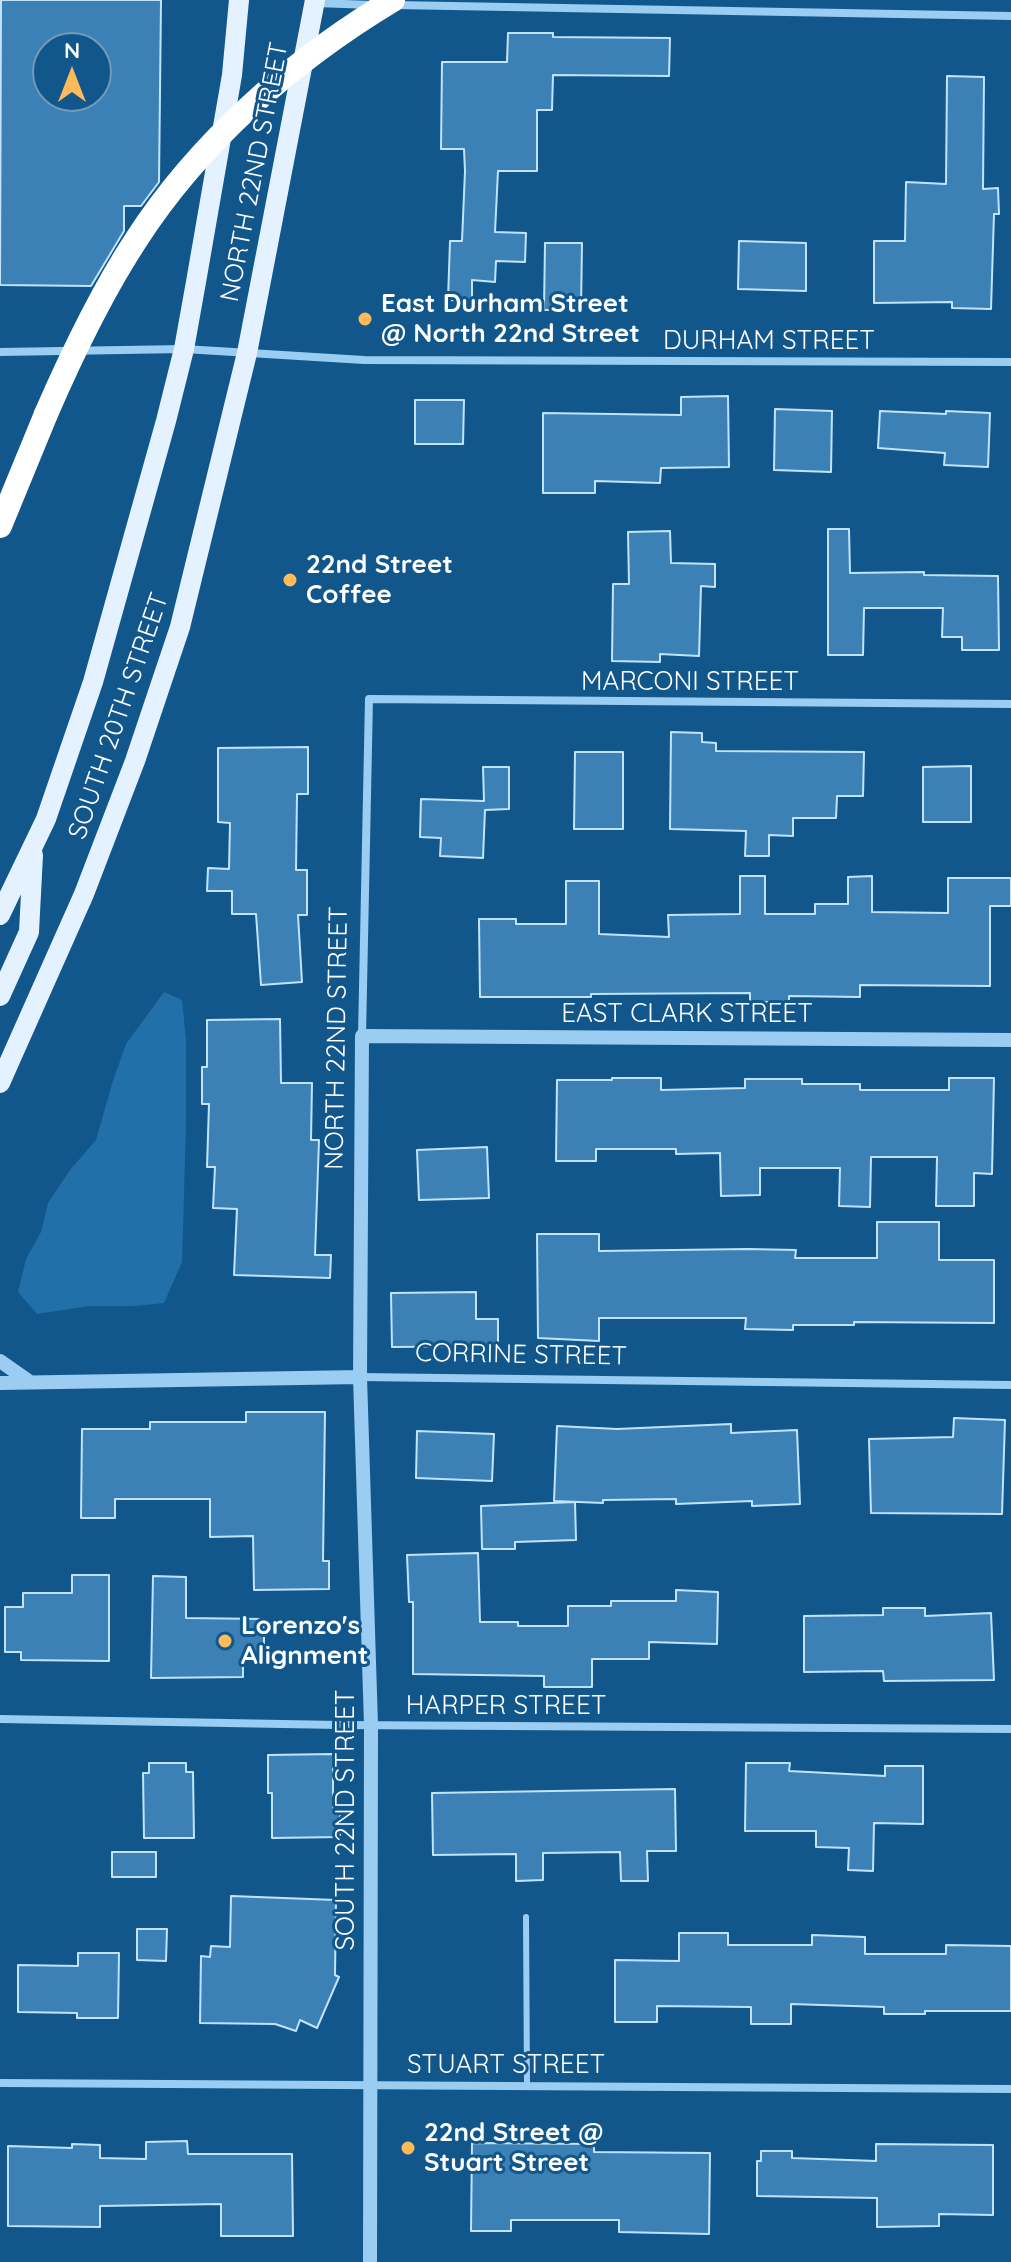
<!DOCTYPE html>
<html>
<head>
<meta charset="utf-8">
<style>
	body { margin:0 }
	#map { position:relative; width:1011px; height:2262px; overflow:hidden; background:#12578c; font-family:Quicksand,sans-serif }
	canvas { display:block }
	.north { position:absolute; left:32px; top:32px; width:80px; height:80px; box-sizing:border-box; background:#12578c; border:2px solid #719aba; border-radius:50%; rotate:0deg; font-size:22px; font-weight:700; line-height:32px; text-align:center; color:#fff }
	.north::after { content:''; display:block; margin:auto; width:28px; height:36px; background:#ffba5a; clip-path:polygon(50% 0,100% 100%,50% 72%,0 100%) }
</style>
</head>
<body>
<div id="map">
<canvas width="1011" height="2262"></canvas>
<div class="north">N</div>
</div>
<script>
const c = document.querySelector('canvas').getContext('2d');
c.lineJoin = 'round';
function paint(path, color) { c.fillStyle = color; c.fill(path, 'evenodd'); }
function stroke(path, color, width, dash) { c.strokeStyle = color; c.lineWidth = width; c.lineCap = dash ? 'butt' : 'round'; c.setLineDash(dash || []); c.stroke(path); }
function write(font, color, halo, rows, align = 'center') {
  c.font = font + ' Quicksand,sans-serif'; c.lineWidth = 6; c.setLineDash([]); c.textBaseline = 'middle'; c.strokeStyle = halo; c.fillStyle = color; for (const [text, x, y, turn = 0] of rows) {
    c.save(); c.translate(x, y); c.rotate((+turn || 0) * Math.PI / 180); c.textAlign = isNaN(turn) ? turn : align; if (halo) c.strokeText(text, 0, 0); c.fillText(text, 0, 0); c.restore();
  }
}
paint(new Path2D(`
	M164,992L182,1000L186,1040V1125L182,1262L164,1303L134,1306H89L37,1314L18,1292L26,1259L41,1232L48,1203L70,1170L96,1140L112,1084L126,1044Z`), '#2170a9');
const building = new Path2D(`
	M1,0H161L159,182L141,206H124V231L91,286L0,285ZM48,48H96V96H48Z
	M508,33H553V37L670,38L669,76L553,75L552,110H537V171H498L495,232L526,233L525,262L496,261L495,282L472,280V301L448,300L450,241H462L465,171L464,149H441L442,62H507Z
	M947,76L984,77L983,189L998,188L999,214H994L991,309L952,308V302L874,303V241H905L906,182L946,184Z
	M739,241L806,243V291L738,289Z
	M545,243H582L581,310H544Z
	M728,396L729,467L661,468L660,483L595,481V493H543V413L681,415V397Z
	M415,400H464L463,444H415Z
	M775,409L832,411L831,472L774,470Z
	M880,411L946,414V411L990,413L988,467L944,465L945,453L878,448Z
	M828,529H849L850,573L924,572V575L998,576L999,650H962V637H942L943,608H864L863,655H828Z
	M670,531L671,563L715,564V587L701,586L699,656L660,654V662L612,661L613,584H629L628,532Z
	M671,732L702,733V742L716,743V751L864,752L863,796H837L836,818H793V836L769,835V856H745L746,831L670,829Z
	M308,747V794H297L296,870H307V915H298L302,982L261,985L256,914H232V891H207L208,868L229,869L230,823L218,822V748Z
	M575,752H623V829H574Z
	M971,766V822H923V767Z
	M483,767H509V809L485,810L483,858L440,856L441,838L420,837L421,799L484,801Z
	M740,876H765V914H815V904H848V877L872,876V912L948,913V878H1011V906H990V986L860,985V997L789,996V1002H750V993L591,994V997H480L479,919H516V924H566V881H599V934L669,937L668,915L740,914Z
	M280,1019L281,1083H312L311,1140H319L315,1255H331L330,1278L234,1275L237,1209L213,1208L215,1167H207L209,1104H202V1067H207V1020Z
	M612,1078H661V1090L745,1088V1079H802V1084H860V1090H949V1078H994L992,1174L974,1173V1206H936L937,1157H871L870,1207L839,1206L840,1168H760V1195L721,1196L720,1153L676,1154V1149H596V1161H556L557,1080H612Z
	M487,1147L489,1198L419,1200L417,1150Z
	M877,1222H939V1260H994V1323L854,1322V1325H793V1330L745,1329L746,1318H599V1341L538,1338L537,1234H599V1251L748,1249L796,1250L795,1258H877Z
	M476,1292V1319H498V1346L392,1347L391,1293Z
	M246,1412H325L323,1561H329V1589L254,1590L253,1536L210,1537V1499H115V1518H81L82,1429H150V1422H246Z
	M954,1418L1005,1420L1002,1514L871,1513L869,1439L953,1437Z
	M731,1424V1433L797,1430L800,1504L752,1506V1501L676,1504V1499L603,1500V1503L554,1501L557,1426L617,1429Z
	M417,1431L494,1434L492,1481L416,1478Z
	M575,1502L576,1540L515,1542V1549H482L481,1506Z
	M478,1553L480,1622H518V1626H568V1606H611V1601H676V1590L718,1592L717,1644L649,1642V1659H592V1687H544V1676L413,1674V1602H409L407,1555Z
	M72,1575H109V1661L21,1660V1652H5V1607H23V1593H72Z
	M153,1576L186,1577V1618L264,1619V1658H243V1677L151,1678Z
	M883,1608H925V1616L991,1613L994,1680L884,1681L883,1671L804,1672V1616L883,1615Z
	M333,1754V1807H340V1837L272,1838V1793H268V1755Z
	M149,1763H186V1772H193L194,1838H144L143,1773H149Z
	M746,1763H790L789,1771L885,1776V1766H923V1824L874,1823L873,1871L848,1870L849,1848L816,1847V1831H745Z
	M675,1789L676,1851H647L648,1881H621L620,1852L543,1853V1880L516,1881V1854L433,1855L432,1793Z
	M112,1852H156V1877H112Z
	M231,1896L336,1900L335,1975L339,1977L317,2028L300,2020L296,2031L275,2024L200,2023L201,1956L210,1957L211,1946L230,1947Z
	M137,1929H167L166,1961L137,1960Z
	M679,1933H728V1945H812V1935L865,1937V1954H946V1945L1011,1946V2011H925V2014H884V2007L791,2004V2024H751V2007L657,2006V2022H615V1960L679,1961Z
	M78,1953H119L118,2018H77V2013L18,2012V1965L78,1966Z
	M187,2141L188,2154H292L293,2236H221V2204L100,2206V2227L8,2226V2146L72,2148V2144L100,2145V2158L146,2159V2142Z
	M472,2143L594,2144V2152L710,2153L709,2234L619,2232V2220H511V2231H471Z
	M876,2144L993,2145V2215L939,2214V2226L877,2227V2198L757,2196V2161H761V2151H792V2158L876,2161Z`);
paint(building, '#3b81b5');
stroke(building, '#c1e4fc', 2);
stroke(new Path2D(`
	M526,1917L527,2085`), '#9acdf1', 6);
stroke(new Path2D(`
	M315,3L373,5
	M395,5L1011,16
	M0,352L184,349L364,360L1011,362
	M362,1036L369,699L1011,704
	M360,1377L1011,1385
	M0,1719L339,1725L1011,1729
	M0,2083L1011,2089`), '#9acdf1', 8);
stroke(new Path2D(`
	M0,1361L30,1382
	M0,1383L360,1377
	M370,2262L371,1725L360,1377L362,1036L1011,1040`), '#9acdf1', 14);
stroke(new Path2D(`
	M0,915L46,819L93,682L166,421L184,349L196,282L232,75L239,0
	M0,996L29,932L33,855
	M0,1083L84,894L135,761L180,627L247,353L315,0`), '#e4f2ff', 20);
stroke(new Path2D(`
	M0,526L46,414`), '#fff', 24);
stroke(new Path2D(`
	M46,414C72,354 100,295 136,240C199,142 293,60 393,0`), '#fff', 24);
for (const [x, y, r, color] of [
	[365,319,8,"#ffba5a"],
	[290,580,8,"#ffba5a"],
	[225,1641,8,"#ffba5a"],
	[408,2148,8,"#ffba5a"]
]) { const dot = new Path2D(); dot.arc(x, y, r, 0, 2 * Math.PI); c.fillStyle = color; c.fill(dot); stroke(dot, '#12578c', 3); }
write('26px', '#fff', '#12578c', [
	["NORTH 22ND STREET",255,172,-79],
	["DURHAM STREET",769,341],
	["MARCONI STREET",690,682],
	["SOUTH 20TH STREET",119,716,-71],
	["EAST CLARK STREET",687,1014],
	["NORTH 22ND STREET",337,1038,-89],
	["CORRINE STREET",521,1355,1],
	["HARPER STREET",506,1706],
	["SOUTH 22ND STREET",346,1820,-90],
	["STUART STREET",506,2065]
]);
write('bold 26px', '#fff', '#12578c', [
	["East Durham Street",381,304],
	["@ North 22nd Street",381,334],
	["22nd Street",306,565],
	["Coffee",306,595],
	["Lorenzo's",241,1626],
	["Alignment",241,1656],
	["22nd Street @",424,2133],
	["Stuart Street",424,2163]
], 'left');
</script>
</body>
</html>
